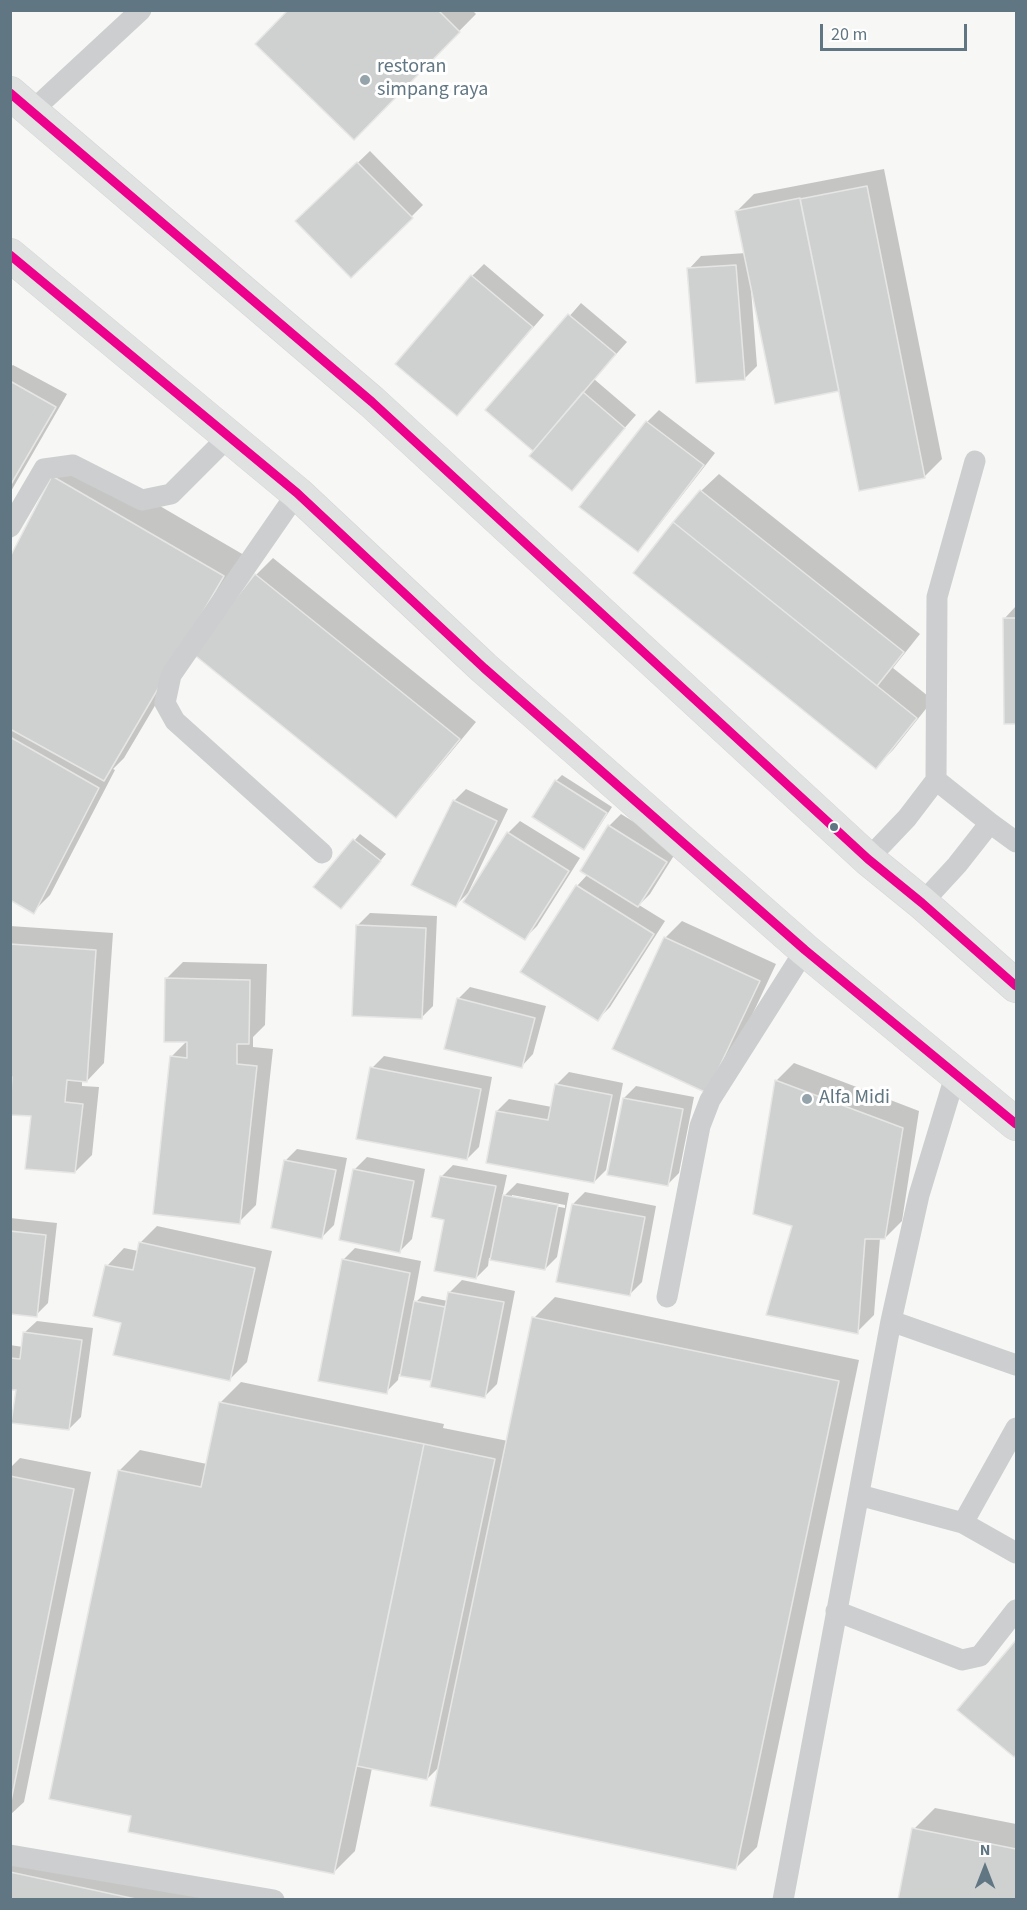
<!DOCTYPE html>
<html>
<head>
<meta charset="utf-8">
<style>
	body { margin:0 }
	#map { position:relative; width:1027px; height:1910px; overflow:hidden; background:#f7f7f5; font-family:"Source Sans 3",sans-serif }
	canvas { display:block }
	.frame { position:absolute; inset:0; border:12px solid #607682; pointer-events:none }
	.north { position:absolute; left:955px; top:1838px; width:60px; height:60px; -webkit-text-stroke:4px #fff; paint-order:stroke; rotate:0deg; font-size:16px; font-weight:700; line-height:24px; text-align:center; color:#607682 }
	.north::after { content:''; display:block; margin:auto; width:21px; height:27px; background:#607682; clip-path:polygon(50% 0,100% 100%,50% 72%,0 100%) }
	.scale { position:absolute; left:820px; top:24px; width:147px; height:27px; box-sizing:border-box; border:3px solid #607682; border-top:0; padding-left:8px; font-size:18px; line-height:21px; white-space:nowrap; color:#607682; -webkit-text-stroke:4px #fff; paint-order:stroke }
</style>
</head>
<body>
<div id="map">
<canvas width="1027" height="1910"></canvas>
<div class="frame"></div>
<div class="north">N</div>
<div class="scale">20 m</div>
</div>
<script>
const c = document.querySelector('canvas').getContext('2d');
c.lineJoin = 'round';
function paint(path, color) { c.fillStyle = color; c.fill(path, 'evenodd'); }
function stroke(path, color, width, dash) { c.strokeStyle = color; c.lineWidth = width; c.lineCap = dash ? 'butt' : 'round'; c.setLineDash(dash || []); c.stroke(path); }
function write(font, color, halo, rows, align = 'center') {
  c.font = font + ' "Source Sans 3",sans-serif'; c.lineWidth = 6; c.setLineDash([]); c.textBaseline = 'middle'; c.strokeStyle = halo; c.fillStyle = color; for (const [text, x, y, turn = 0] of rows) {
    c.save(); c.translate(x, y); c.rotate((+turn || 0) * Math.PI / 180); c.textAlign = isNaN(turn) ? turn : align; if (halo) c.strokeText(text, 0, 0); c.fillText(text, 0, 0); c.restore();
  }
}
paint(new Path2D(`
	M290,10H472L476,14L354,138Z
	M370,151L423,205L352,276L297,221Z
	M884,169L942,459L925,476L840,389L753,288L751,289L757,366L745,378L689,269L701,256L746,253L737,211L754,194Z
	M484,264L544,315L469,402L472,276Z
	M581,303L627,342L594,379L636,415L571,489L535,450L487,410Z
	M13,365L67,394L10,493V367Z
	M659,410L715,453L649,538L637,550L647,422Z
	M74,456L244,555L124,758L113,769L115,770L50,895L33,912L10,898V560L53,477Z
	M719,474L920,634L893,668L933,700L893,750L876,767L635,573L701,491Z
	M273,558L476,722L412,799L395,816L194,653L256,575Z
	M1016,606V722H1005L1004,619Z
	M562,775L612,807L589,843L584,848L556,781Z
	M466,789L508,809L468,893L456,905L454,801Z
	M621,814L678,849L650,894L639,905L665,921L610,1007L598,1019L577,886L588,874L609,826Z
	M520,821L580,858L537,926L525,938L508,833Z
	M360,834L386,854L347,901L315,887Z
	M370,913L437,916L433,1006L421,1018L358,925Z
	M682,921L776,964L724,1075L665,938Z
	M10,926L113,933L104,1063L87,1081L82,1080V1086L99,1087L92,1155L75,1172L33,1115L14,1076H10Z
	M183,962L267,964L265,1025L253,1037V1047L273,1049L256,1205L239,1222L171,1057L187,1041L166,979Z
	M470,987L546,1006L533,1054L521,1067L458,999Z
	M384,1056L492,1077L479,1147L467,1159L372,1068Z
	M794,1063L919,1111L902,1221L885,1238H880L874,1315L857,1332L794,1225L754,1213L777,1080Z
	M569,1072L623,1083L606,1170L594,1182L497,1111L509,1099L552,1107L557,1084Z
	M636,1086L694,1097L679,1173L667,1185L624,1098Z
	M297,1149L347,1158L334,1225L322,1237L285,1161Z
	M367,1157L425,1169L412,1239L400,1251L341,1239L355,1169Z
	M453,1165L507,1175L502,1198L517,1183L569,1193L557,1257L545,1269L489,1258L488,1266L476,1278L441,1177ZM512,1195L565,1205V1208L512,1198Z
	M585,1192L656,1206L642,1282L630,1294L573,1204Z
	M10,1218L57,1223L48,1303L36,1315L10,1313Z
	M157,1226L272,1251L247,1362L230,1379L123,1322L107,1266L124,1248L138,1251L140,1243Z
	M355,1248L421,1261L413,1305L422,1296L448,1301L450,1292L462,1280L515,1291L497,1384L485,1396L433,1380L399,1374L398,1380L386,1392L343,1260Z
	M555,1297L859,1360L757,1847L736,1868L440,1766L427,1779L372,1768L355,1851L334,1872L133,1815L119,1471L140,1450L207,1464L220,1403L241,1382L444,1424L443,1428L508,1441L534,1318Z
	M37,1321L93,1328L81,1417L69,1429L17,1389L10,1388V1345L23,1347L24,1333Z
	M20,1458L91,1472L24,1802L10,1815V1468Z
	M1016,1642V1753L1014,1755L959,1710Z
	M935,1808L1016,1824V1900H899L914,1829Z
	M10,1848L260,1900H10Z`), '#0003');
const building = new Path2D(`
	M288,10H438L460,32L354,140L255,44Z
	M357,162L413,218L351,278L295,221Z
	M867,186L925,478L859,491L800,199Z
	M800,198L839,391L775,404L735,211Z
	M736,265L745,380L696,383L687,268Z
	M471,275L533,327L457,416L395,364Z
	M568,314L616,354L533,451L485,410Z
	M10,381L56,407L10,486Z
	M583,392L625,428L572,491L529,456Z
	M646,421L704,465L638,552L579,507Z
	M52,476L224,576L104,781L10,729V557Z
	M700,490L904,652L877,686L673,522Z
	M673,522L917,718L876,769L633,573Z
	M255,574L460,739L396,818L192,653Z
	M1003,618H1016V724H1004Z
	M10,737L99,788L34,914L10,900Z
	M555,780L607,813L584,850L532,817Z
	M453,800L497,821L456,907L411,885Z
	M608,825L667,862L638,907L580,871Z
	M507,832L569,871L525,940L463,902Z
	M353,839L381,861L341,909L313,887Z
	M576,885L654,934L598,1021L520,972Z
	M356,925L426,928L422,1019L352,1016Z
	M664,937L760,981L707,1093L612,1049Z
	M10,944L96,950L87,1082L67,1080L65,1102L83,1104L75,1173L25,1169L31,1116L10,1115L12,1077H10Z
	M165,978L250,980L249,1044H237V1064L257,1066L240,1224L153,1214L170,1056L187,1058V1042H164Z
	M457,998L535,1018L522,1068L444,1049Z
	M370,1067L481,1089L467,1160L356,1139Z
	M775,1080L903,1128L885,1239H865L858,1334L766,1315L792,1226L753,1214Z
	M555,1084L612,1095L594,1183L486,1163L496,1111L548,1120Z
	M623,1098L683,1109L668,1186L607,1175Z
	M284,1160L336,1170L322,1239L271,1228Z
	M353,1169L414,1181L400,1253L339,1240Z
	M440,1176L496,1186L476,1279L434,1271L444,1220L431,1217Z
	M503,1195L558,1205L545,1270L490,1260Z
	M572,1204L645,1217L630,1296L556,1282Z
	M10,1231L46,1235L37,1317L10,1314Z
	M139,1242L255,1268L230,1381L113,1355L121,1323L93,1316L105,1265L133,1270Z
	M342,1259L410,1273L387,1394L318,1381Z
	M448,1292L504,1302L485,1398L430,1387Z
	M414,1301L445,1307L431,1381L400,1376Z
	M532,1317L839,1381L736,1870L430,1806Z
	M23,1332L82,1340L69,1430L11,1423L16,1390H10V1358L20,1359Z
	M219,1402L424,1444L334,1874L128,1832L131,1816L49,1799L118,1470L201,1487Z
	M424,1444L495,1459L427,1780L357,1766Z
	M10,1476L74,1489L10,1806Z
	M1016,1640V1755L1014,1757L957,1710Z
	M912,1828L1016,1849V1900H898Z
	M10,1872L140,1900H10Z`);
paint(building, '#cfd1d1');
stroke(building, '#e6e6e5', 1.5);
const highway = new Path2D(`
	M10,93L372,402L868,859L922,903L1016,986
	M10,255L297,493L484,668L805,950L1016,1124`);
stroke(highway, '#d4d5d5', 34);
stroke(new Path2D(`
	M32,111L141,10
	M297,493L171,675L165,703L175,721L322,853
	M10,527L44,469L73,465L142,500L171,494L228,437
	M936,780L937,597L975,461
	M868,859L907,818L936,780L990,823L1016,842
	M922,903L957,865L990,823
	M667,1297L700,1126L710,1100L805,950
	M891,1321L1016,1365
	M859,1495L963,1523L1016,1428
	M963,1523L1016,1553
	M836,1611L962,1660L980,1656L1016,1610
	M10,1855L274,1900
	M783,1900L891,1321L919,1195L956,1073`), '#cccecf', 21);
stroke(highway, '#e0e1e1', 33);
stroke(new Path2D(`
	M10,93L372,402L868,859L922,903L1016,986
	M10,255L297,493L484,668L805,950L1016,1124`), '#ec008c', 9);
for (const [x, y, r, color] of [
	[365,80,6,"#95a3aa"],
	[834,827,5,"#607682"],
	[807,1099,6,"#95a3aa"]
]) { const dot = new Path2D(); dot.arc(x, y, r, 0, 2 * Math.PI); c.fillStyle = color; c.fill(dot); stroke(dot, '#fff', 2); }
write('20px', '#607682', '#fff', [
	["restoran",377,68],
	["simpang raya",377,91],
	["Alfa Midi",819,1099]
], 'left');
</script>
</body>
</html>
